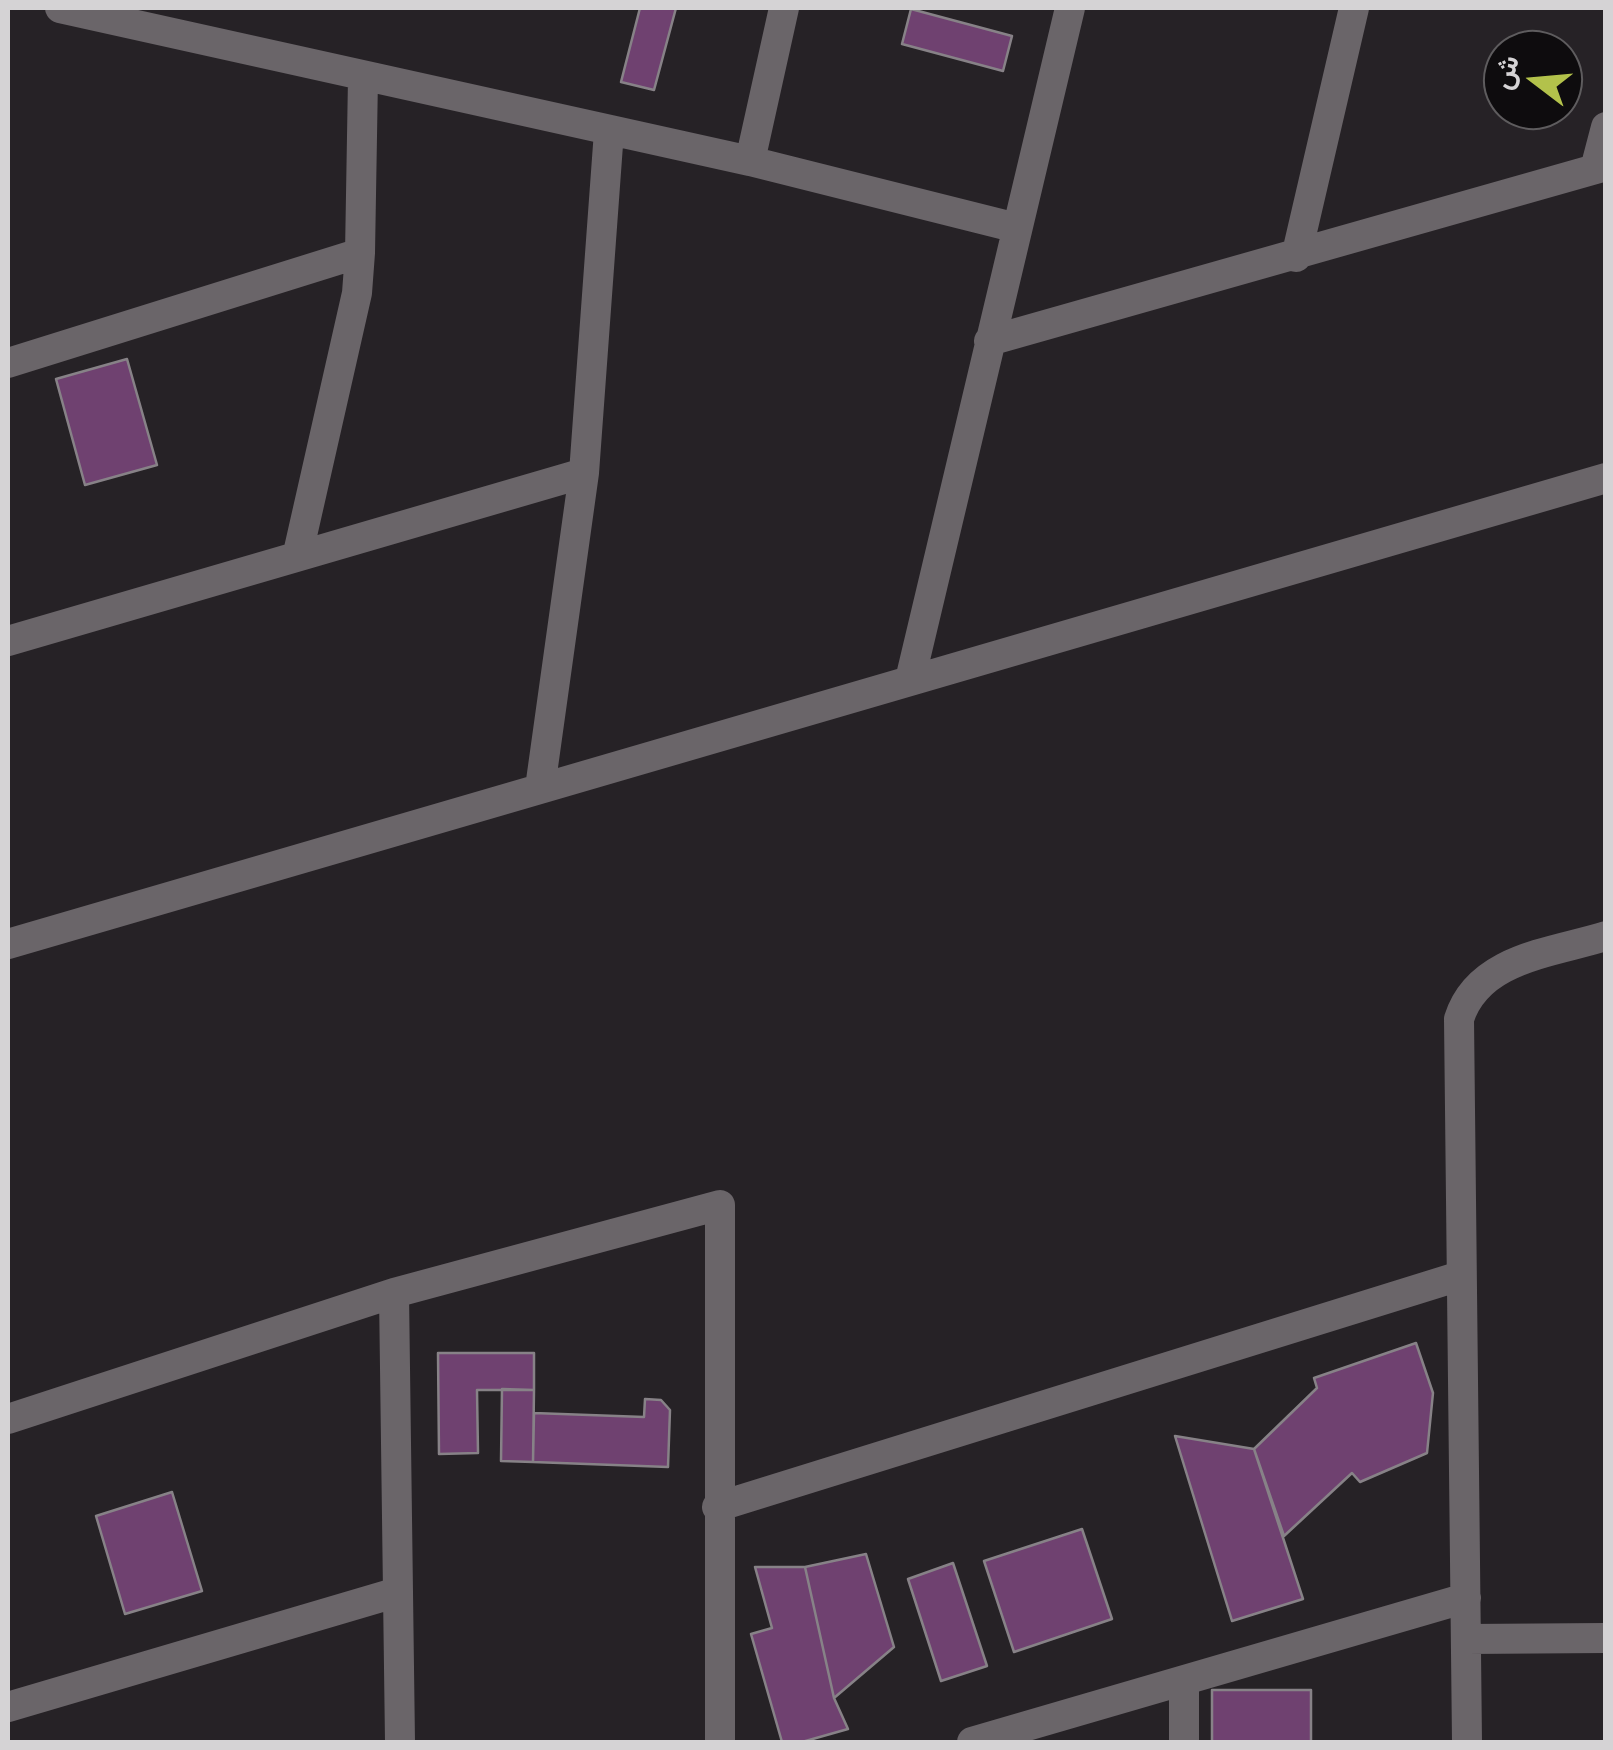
<!DOCTYPE html>
<html>
<head>
<meta charset="utf-8">
<style>
	body { margin:0 }
	#map { position:relative; width:1613px; height:1750px; overflow:hidden; background:#262226; font-family:"Varela Round",Vazirmatn,sans-serif }
	canvas { display:block }
	.frame { position:absolute; inset:0; border:10px solid #d5d3d5; pointer-events:none }
	.north { position:absolute; left:1483px; top:30px; width:100px; height:100px; box-sizing:border-box; background:#0e0c0e; border:2px solid #5e5c5e; border-radius:50%; rotate:286deg; font-size:28px; font-weight:700; line-height:40px; text-align:center; color:#d5d3d5 }
	.north::after { content:''; display:block; margin:auto; width:35px; height:45px; background:#b3c24b; clip-path:polygon(50% 0,100% 100%,50% 72%,0 100%) }
</style>
</head>
<body>
<div id="map">
<canvas width="1613" height="1750"></canvas>
<div class="frame"></div>
<div class="north">ش</div>
</div>
<script>
const c = document.querySelector('canvas').getContext('2d');
c.lineJoin = 'round';
function paint(path, color) { c.fillStyle = color; c.fill(path, 'evenodd'); }
function stroke(path, color, width, dash) { c.strokeStyle = color; c.lineWidth = width; c.lineCap = dash ? 'butt' : 'round'; c.setLineDash(dash || []); c.stroke(path); }
const building = new Path2D(`
	M640,8H676L654,90L621,82Z
	M911,9L1012,36L1003,71L902,44Z
	M127,359L157,465L85,485L56,379Z
	M1416,1343L1433,1393L1427,1453L1360,1482L1352,1473L1284,1536L1254,1449L1317,1388L1314,1378Z
	M438,1353H534V1390H477L478,1453L439,1454Z
	M502,1389L534,1390L533,1462L501,1461Z
	M645,1399L661,1400L670,1410L668,1467L533,1462L534,1413L644,1417Z
	M1175,1436L1254,1449L1303,1599L1232,1621Z
	M172,1492L202,1591L125,1614L96,1516Z
	M1082,1529L1112,1619L1014,1652L984,1561Z
	M866,1554L894,1647L834,1698L805,1567Z
	M953,1563L987,1666L941,1681L908,1579Z
	M755,1567H805L834,1698L848,1729L802,1742H782L751,1634L772,1628Z
	M1212,1690H1311V1742H1212Z`);
paint(building, '#6f4170');
stroke(building, '#878287', 2.5);
stroke(new Path2D(`
	M60,8L750,161L1017,228
	M750,161L784,8
	M1595,169L1606,127
	M1296,257L1354,8
	M989,341L1606,166
	M8,363L360,253L363,78
	M298,553L357,293L360,253
	M8,641L584,473
	M910,680L1070,8
	M540,788L584,473L609,131
	M8,944L1606,478
	M394,1293L400,1742
	M8,1419L394,1293L720,1205V1742
	M717,1507L1460,1276
	M1467,1639L1606,1638
	M8,1707L398,1592
	M972,1742L1466,1598
	M1184,1742V1681
	M1467,1742L1459,1019C1478,958 1551,953 1606,936`), '#6a6569', 30);
</script>
</body>
</html>
